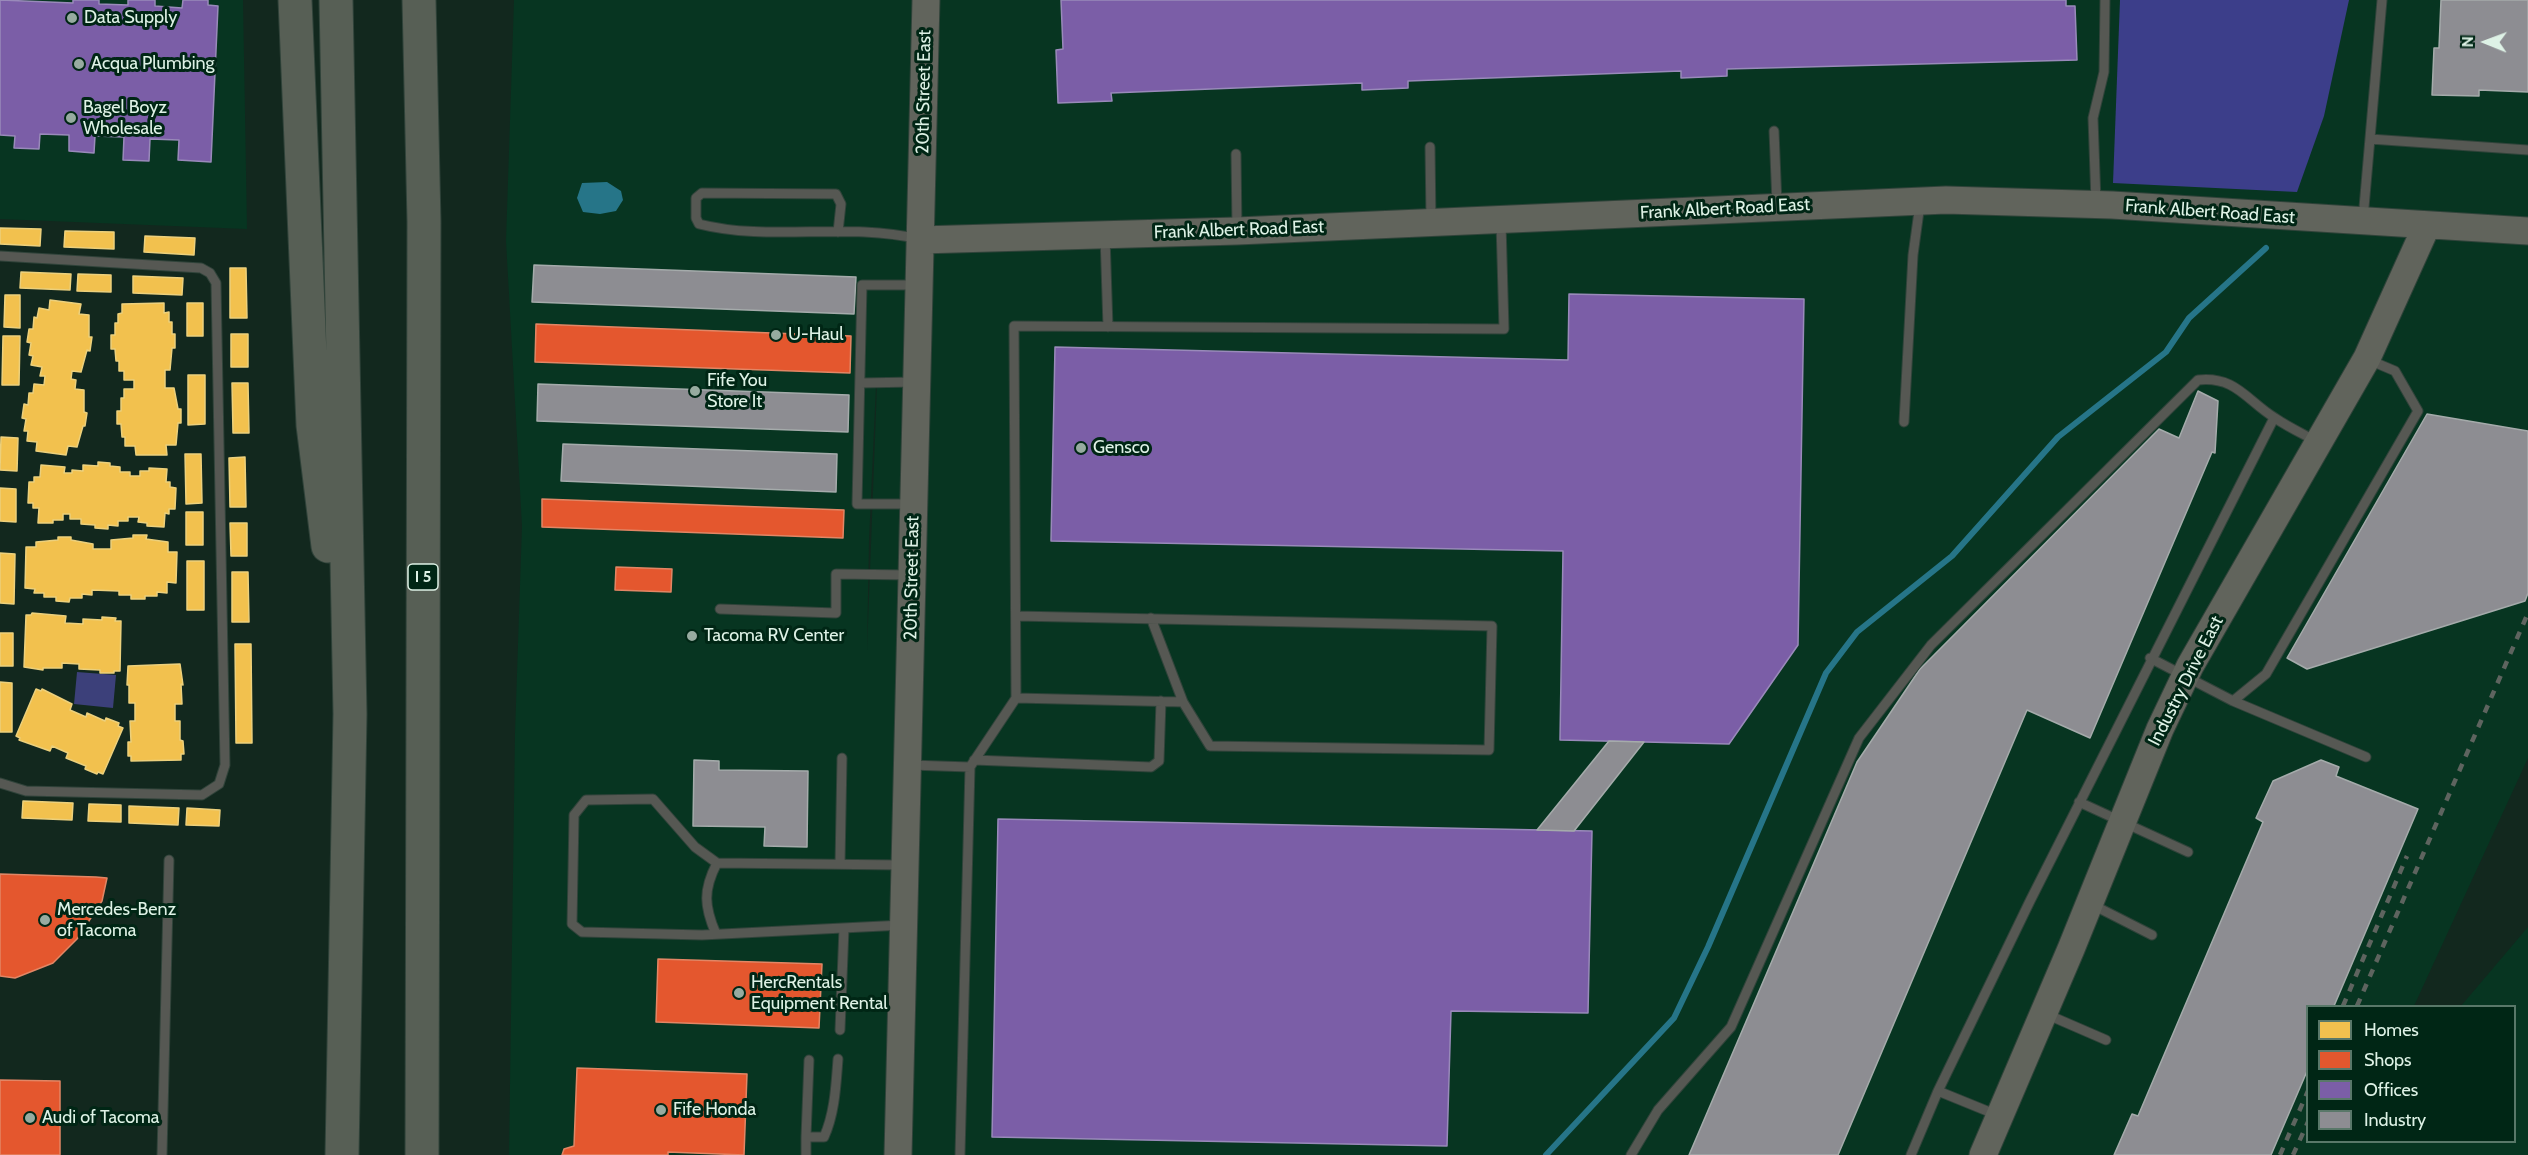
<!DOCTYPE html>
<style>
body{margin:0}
#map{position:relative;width:2528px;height:1155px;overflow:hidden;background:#12281e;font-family:Cabin,sans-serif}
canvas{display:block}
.legend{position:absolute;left:2306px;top:1005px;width:210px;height:138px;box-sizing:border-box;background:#002615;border:2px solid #597869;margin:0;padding:8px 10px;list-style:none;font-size:18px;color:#def2e6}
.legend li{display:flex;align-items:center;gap:12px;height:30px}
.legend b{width:30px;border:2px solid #597869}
.north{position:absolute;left:2456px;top:12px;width:60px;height:60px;-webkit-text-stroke:4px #002615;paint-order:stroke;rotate:271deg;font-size:16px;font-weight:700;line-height:24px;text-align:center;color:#def2e6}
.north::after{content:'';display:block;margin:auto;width:21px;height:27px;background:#def2e6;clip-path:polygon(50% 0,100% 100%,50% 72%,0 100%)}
</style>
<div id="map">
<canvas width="2528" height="1155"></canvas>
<ul class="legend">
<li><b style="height:16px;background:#f2c14e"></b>Homes</li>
<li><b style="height:16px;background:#e4572e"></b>Shops</li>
<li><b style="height:16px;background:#7b5ea7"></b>Offices</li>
<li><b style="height:16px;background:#8d8d92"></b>Industry</li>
</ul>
<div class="north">N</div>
</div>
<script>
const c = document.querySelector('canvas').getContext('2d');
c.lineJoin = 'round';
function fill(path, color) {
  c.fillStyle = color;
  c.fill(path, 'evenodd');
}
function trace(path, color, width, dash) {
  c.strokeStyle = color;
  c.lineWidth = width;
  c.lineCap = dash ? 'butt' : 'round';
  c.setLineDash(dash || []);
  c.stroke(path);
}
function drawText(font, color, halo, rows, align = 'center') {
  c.font = font + ' Cabin,sans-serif';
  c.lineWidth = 6;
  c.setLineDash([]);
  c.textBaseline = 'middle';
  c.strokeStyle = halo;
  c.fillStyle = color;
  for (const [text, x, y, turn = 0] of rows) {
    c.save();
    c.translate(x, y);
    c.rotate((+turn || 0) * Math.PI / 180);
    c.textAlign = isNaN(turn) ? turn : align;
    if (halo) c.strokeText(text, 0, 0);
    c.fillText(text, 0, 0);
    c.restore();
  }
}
const built = new Path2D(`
 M0 0H243L247 229 0 219Z
 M514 0H2528V758L2414 1006H2308V1142H2514V1006H2461L2528 927V1155H509L515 733 522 526 506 241ZM876 385H877L867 651 869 540Z`);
const green = new Path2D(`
 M77 672 116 675 113 708 74 704Z`);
const forest = new Path2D(`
 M2120 0H2349L2324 116 2297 192 2113 183Z`);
const water = new Path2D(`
 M607 182 621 191 623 200 616 211 600 214 583 212 577 198 582 183Z`);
const homes = new Path2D(`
 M0 228 41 229 40 246 0 244Z
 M65 231 114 232V249L64 247Z
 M145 236 195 238 194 255 144 252Z
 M230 268H246L247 318H230Z
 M21 272 71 274 70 290 20 288Z
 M78 274 111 275V292L77 291Z
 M133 276 183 278 182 295 133 293Z
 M5 295H20V328L4 327Z
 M50 300 81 304 79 314 89 315V337H92L90 351 87 350 81 372 72 371 71 379 76 380 75 389 84 390V412L87 413 85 426H83L77 447 68 446 66 455 36 451 37 442 27 441 28 431H24L26 419 22 418 24 404 28 405 29 393H33L34 384 44 385 45 376H40L42 367 31 365 33 356 29 355 31 343 27 342 29 329H33L34 317 37 318 39 308 49 310Z
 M164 303V313L169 312V322H172V334H175V348H172L170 370H165V388H174L178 409H181V423H178L176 445H166L167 455H136L135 446H125V437H122L121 424H117V411H121V398H124V389H134V380H124V371H119V361H116L115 349H111V335H115V323H118V314L122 313V304Z
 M187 303H203V336H187Z
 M231 334H248V367H231Z
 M3 336H20L19 385H2Z
 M188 375H205V424L188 425Z
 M232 383H248L249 433H233Z
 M1 437 18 438 17 471 0 470Z
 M185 454H201L202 503 186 504Z
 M245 457 246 507H230L229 458Z
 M98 462 110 463V466L120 467V472H130V476H140V471H149V468L167 469 166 482H170V487L176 488 175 509H169V514L165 513 164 527 147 526V523L138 522 139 517H128V521H118V526L108 525V529L95 528V525L81 524V519H70V514H63V520H53V523H38L39 508H33V503H28L29 482H34V477H40L41 465 65 467 64 473H72V470L83 471V465L98 466Z
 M0 488 16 489V522L0 521Z
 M186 512H203V545H186Z
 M230 523H247V556H231Z
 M133 535H147L146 539 168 542V552H177L176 583 167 582V593L157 592V596H145V599H131V595H119V591L92 590V595L82 594V598H70L69 602 56 601V597H44V593H34L35 589 25 588 26 547H36V542L58 540V537H71V540L93 544V549H111V540L133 538Z
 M0 553 15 554 14 604 0 603Z
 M187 561H204V610H187Z
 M232 572H248L249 622H232Z
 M32 613 66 616 65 623 83 624V619L102 620V617L116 618 115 621H121L120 671H114V673H100V670L79 669V664L62 663V668H43V670L24 667 26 615H31Z
 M0 633H13V666H0Z
 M235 644H251L252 743H236Z
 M180 664 183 685 181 684 182 704H175V721H180V740L183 741 184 754H181V760L131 761V756H128V742H131L130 721H135V703H129V685H127L128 666Z
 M0 682 12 683V732H0Z
 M36 689 41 691 42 689 72 704 70 710 86 717 87 713 105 721 106 718 119 723 118 726 123 728 103 774 98 772 97 774 85 769 86 766 66 758 68 753 52 746 50 751 19 740 20 738 16 736Z
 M23 801 73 803 72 820 22 818Z
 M89 804 121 805V822L88 821Z
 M129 806 179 808 178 825 129 823Z
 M187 808 220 810 219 826 186 825Z`);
const shops = new Path2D(`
 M536 324 851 336 850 373 535 362Z
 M542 499 844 510 843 538 542 527Z
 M616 567 672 569 671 592 615 590Z
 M0 874 96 877 107 878 102 901 77 939 53 963 15 978 0 976Z
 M658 959 822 964 819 1028 656 1022Z
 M577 1068 747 1074 744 1155 668 1152V1155H562L564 1149 574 1146Z
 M0 1080 60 1081V1155H0Z`);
const offices = new Path2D(`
 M0 0 73 3V0H99V4L128 5V0H155V6L182 8 183 0H208V5L218 6 211 162 178 160 179 140 150 139 149 161 123 160 124 137 95 136 94 153 69 151V135L40 134 39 149 14 148 15 136 0 135Z
 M1061 0H2066V6H2075L2077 60 1727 69V76L1681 78V71L1408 81V88L1362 90V83L1111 93 1112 101 1058 103 1056 50 1063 49Z
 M1569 294 1804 299 1798 645 1729 744 1560 740 1563 551 1051 541 1055 347 1568 360Z
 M998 819 1592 831 1588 1013 1451 1011 1447 1146 992 1137Z`);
const industry = new Path2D(`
 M2441 0H2528V92L2479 90V96L2432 95 2434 48H2439Z
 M534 265 856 277 854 314 532 302Z
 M538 384 849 395 848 432 537 421Z
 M2198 391 2218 401 2215 453 2212 452 2090 738 2027 710 1838 1155H1689L1857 762 1920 669 2159 429 2179 438Z
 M2427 414 2528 431V593L2525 601 2307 669 2287 658Z
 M563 444 837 454 836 492 561 481Z
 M1609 741 1644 742 1574 831 1537 830Z
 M694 760 719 761V770L808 771 807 847 764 846 765 827 693 826Z
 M2321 760 2339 767 2336 776 2418 809 2334 1006H2308V1069L2271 1155H2114L2132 1114 2138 1116 2263 822 2256 818 2273 781Z`);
const stream = new Path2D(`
 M1546 1155 1674 1018 1708 947 1826 673 1857 632 1952 556 2058 437 2166 352 2189 318 2266 248`);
const lane = new Path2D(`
 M1774 131 1777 204
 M2370 139 2528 150
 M1430 147 1431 220
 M1236 154 1237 229
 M2096 202 2093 118 2104 72 2105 0
 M2363 219 2382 0
 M838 232 841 204 836 194 702 193 696 198V218L699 224C769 242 847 222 918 239
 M1105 236 1108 327
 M0 256 201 268 210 273 216 283 225 765 219 784 202 795 26 791 0 783
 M860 383 915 382
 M1904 422 1913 255 1920 204
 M911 504H857L862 285H918
 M720 609 836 613V574L910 575
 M1016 616 1492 626 1489 750 1210 746 1183 702 1151 618
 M2150 658 2233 701 2366 757
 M1016 698 1183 702
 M2233 701 2266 674 2418 411 2395 371 2369 360
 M974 760 1151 767 1159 761 1161 701
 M910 765 970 767 960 1155
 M970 767 1016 698 1014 326 1504 329 1501 223
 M2079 802 2188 852
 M840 864 842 758
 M902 865 717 863 695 847 653 799 586 800 574 815 572 924 582 932 702 935 903 925
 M2091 904 2152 935
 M716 934C704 906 703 890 717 863
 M2046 1014 2106 1040
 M840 1030 844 928
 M1938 1091 1997 1115
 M806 1137 809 1060
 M162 1155 169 860
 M806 1155V1137H824C835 1113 836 1084 838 1059
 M1631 1155 1658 1110 1731 1027 1859 738 1931 645 2198 380C2236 376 2246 400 2275 418 2288 427 2303 434 2316 441
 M1911 1155 1938 1091 2030 901 2274 418`);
const secondary = new Path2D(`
 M920 240 1237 231 1946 200 2112 205 2528 231
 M898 1155 926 0
 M1983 1155 2071 949 2160 729 2190 666 2367 358 2427 225`);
const highway = new Path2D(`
 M295 0 313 425 328 546
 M336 0 350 714 342 1155
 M419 0 424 222 422 1155`);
const rail = new Path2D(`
 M2343 1006 2407 856
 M2357 1006 2528 613
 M2280 1155 2308 1091
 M2293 1155 2308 1122`);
const markers = [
 [72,18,6,"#97aba0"],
 [79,64,6,"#97aba0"],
 [71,118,6,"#97aba0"],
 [776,335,6,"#97aba0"],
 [695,391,6,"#97aba0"],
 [1081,448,6,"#97aba0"],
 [692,636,6,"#97aba0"],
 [45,920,6,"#97aba0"],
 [739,993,6,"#97aba0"],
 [661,1110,6,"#97aba0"],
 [30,1118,6,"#97aba0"]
];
const shields = [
 [423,577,30]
];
const shieldNames = [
 ["I 5",423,577]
];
const poiNames = [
 ["Data Supply",84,18],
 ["Acqua Plumbing",91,64],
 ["Bagel Boyz",83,108],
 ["Wholesale",83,129],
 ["U-Haul",788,335],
 ["Fife You",707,381],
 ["Store It",707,402],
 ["Gensco",1093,448],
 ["Tacoma RV Center",704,636],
 ["Mercedes-Benz",57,910],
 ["of Tacoma",57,931],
 ["HercRentals",751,983],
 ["Equipment Rental",751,1004],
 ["Fife Honda",673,1110],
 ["Audi of Tacoma",42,1118]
];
const streetNames = [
 ["20th Street East",924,92,-89],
 ["Frank Albert Road East",1725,209,-3],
 ["Frank Albert Road East",2210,212,4],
 ["Frank Albert Road East",1239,230,-2],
 ["20th Street East",912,578,-89],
 ["Industry Drive East",2186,681,-63]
];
fill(built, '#073521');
fill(green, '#3c407a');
fill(forest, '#3c3e8a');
fill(water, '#267588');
fill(homes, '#f2c14e');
trace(homes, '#ecd07c', 1.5);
fill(shops, '#e4572e');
trace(shops, '#e28665', 1.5);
fill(offices, '#7b5ea7');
trace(offices, '#998aba', 1.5);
fill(industry, '#8d8d92');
trace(industry, '#a5abab', 1.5);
trace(stream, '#267588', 6);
trace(lane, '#30433a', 11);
trace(secondary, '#30433a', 29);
trace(highway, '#30433a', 35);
trace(lane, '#565853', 9);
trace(secondary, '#61645c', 27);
trace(highway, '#575f55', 33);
trace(rail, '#5e645f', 4.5, [8, 8]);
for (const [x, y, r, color] of markers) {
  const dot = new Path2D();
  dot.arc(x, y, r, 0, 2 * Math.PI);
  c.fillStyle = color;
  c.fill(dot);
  trace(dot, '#002615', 2);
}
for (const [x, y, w] of shields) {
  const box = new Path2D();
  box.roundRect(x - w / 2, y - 13, w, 26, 4.5);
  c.fillStyle = '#002615';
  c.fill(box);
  trace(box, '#def2e6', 1.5);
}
drawText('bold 16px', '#def2e6', null, shieldNames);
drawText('18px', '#def2e6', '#002615', poiNames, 'left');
drawText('18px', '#def2e6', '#002615', streetNames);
</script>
